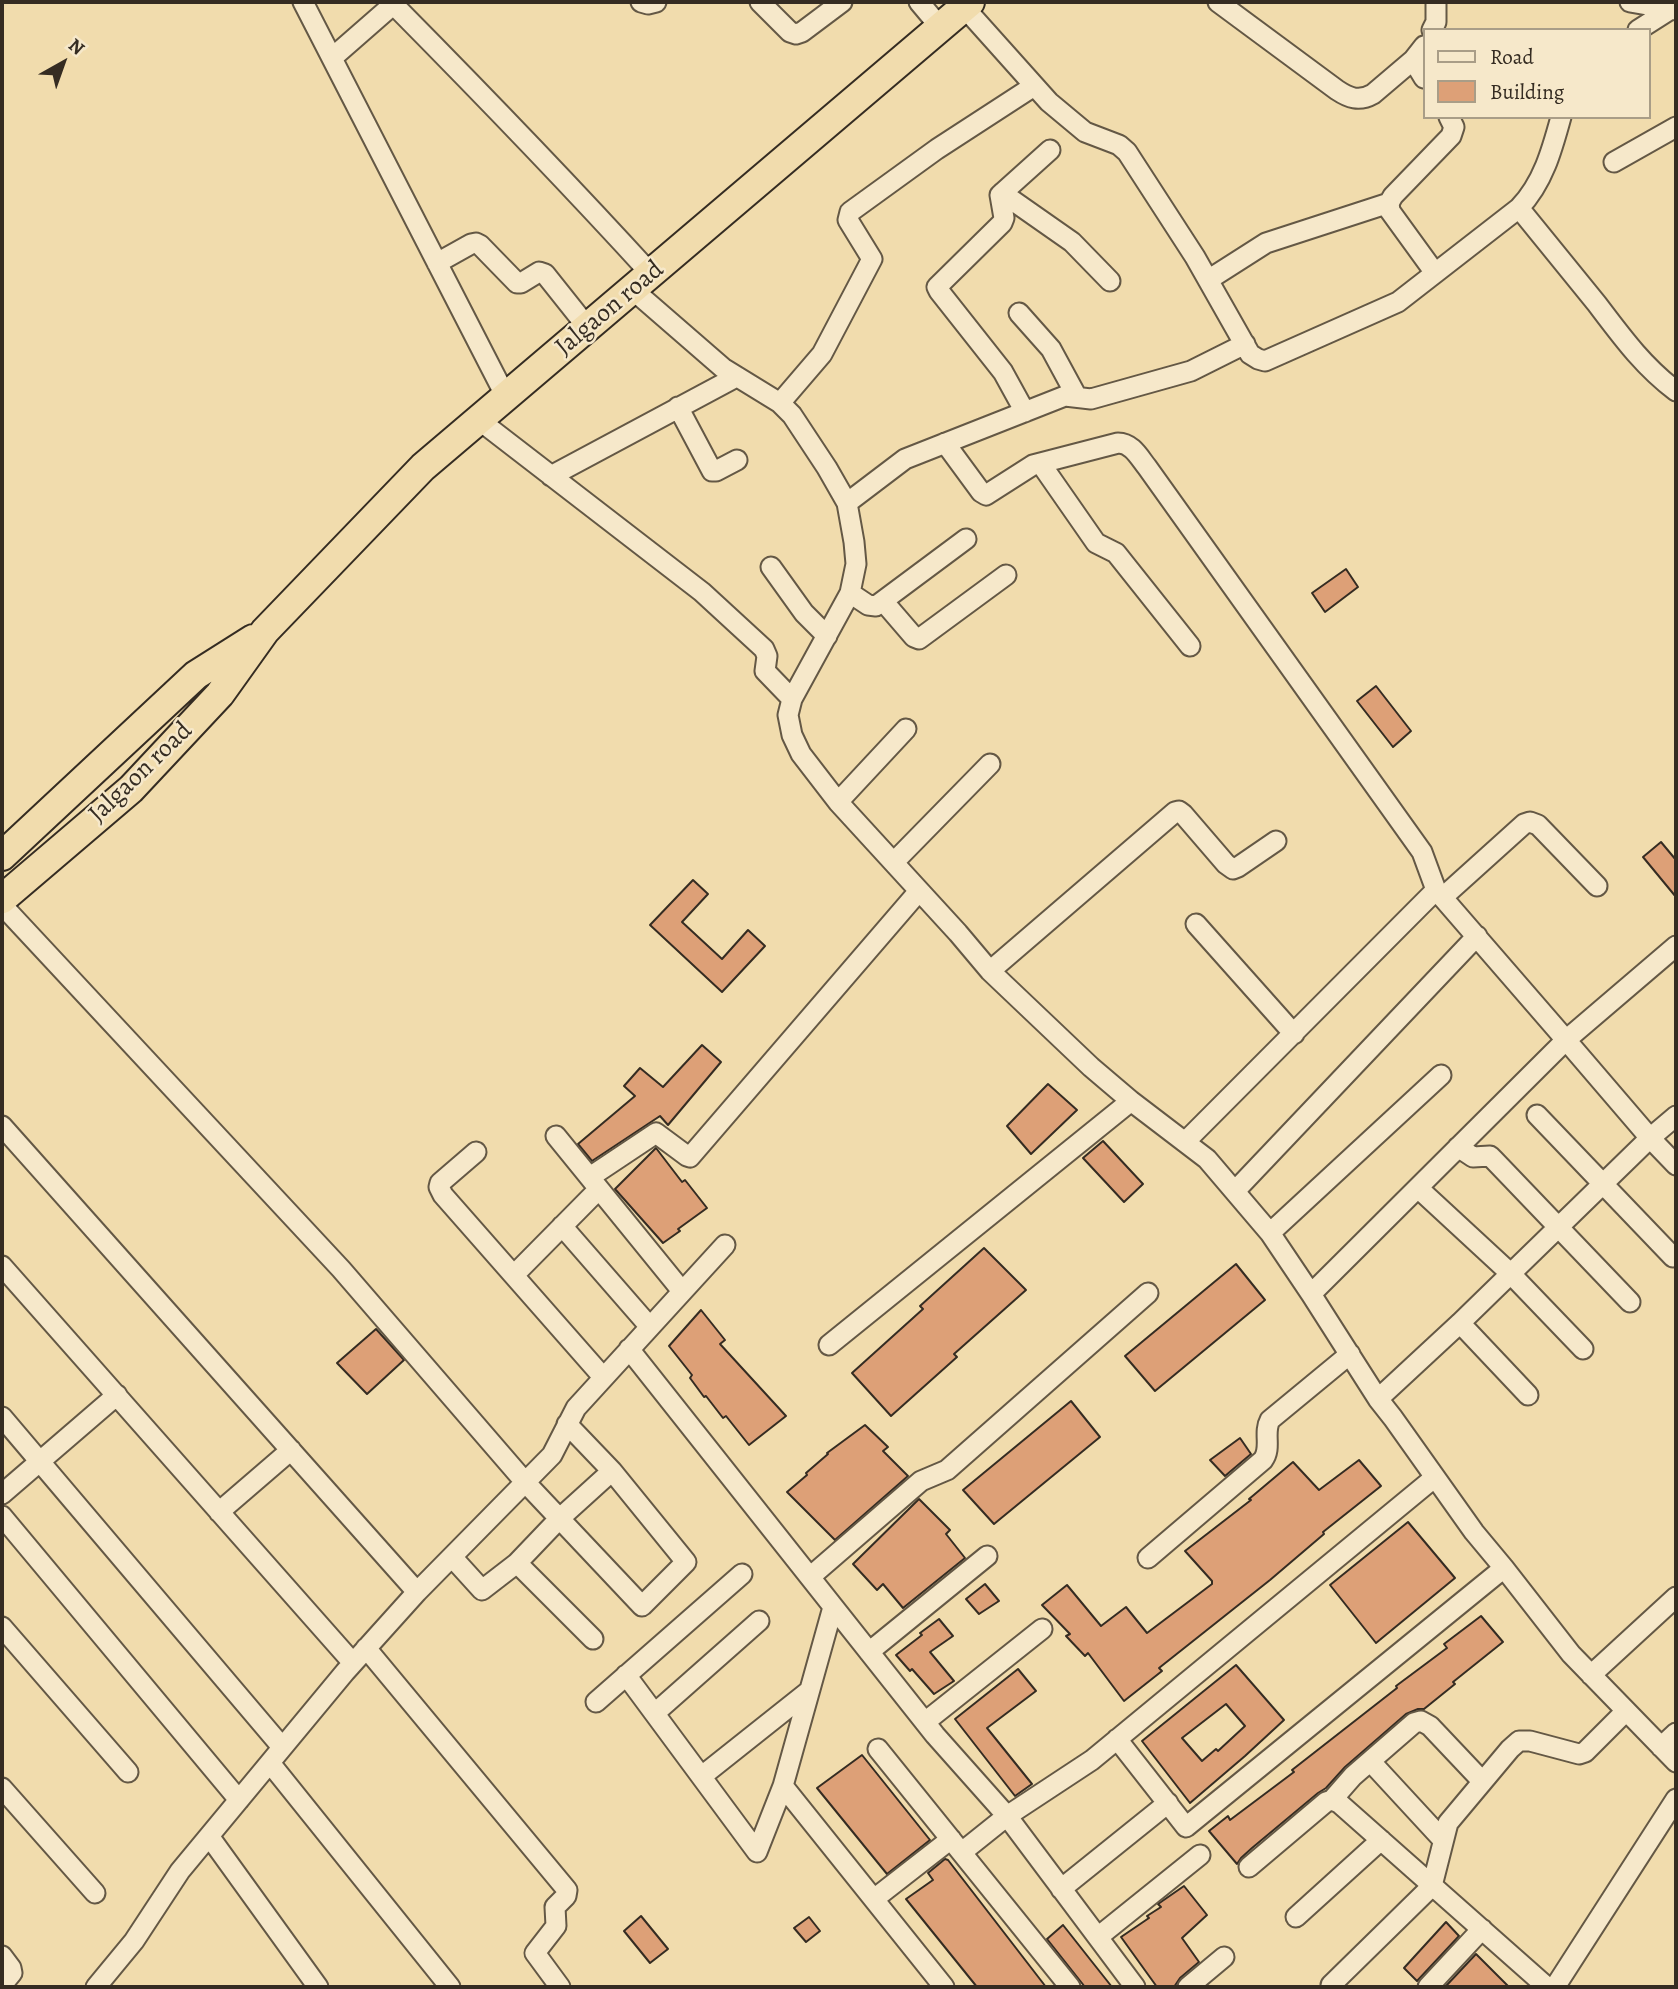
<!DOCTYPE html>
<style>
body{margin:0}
#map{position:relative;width:1678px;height:1989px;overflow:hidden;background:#f1dcad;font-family:Alegreya,serif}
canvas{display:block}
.frame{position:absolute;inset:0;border:4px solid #352c22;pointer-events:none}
.legend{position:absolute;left:1423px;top:28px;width:228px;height:91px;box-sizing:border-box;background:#f6e8ca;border:2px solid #a99d87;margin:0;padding:9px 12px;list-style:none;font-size:21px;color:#352c22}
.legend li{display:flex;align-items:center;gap:14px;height:35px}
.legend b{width:35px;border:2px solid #a99d87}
.north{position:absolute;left:28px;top:28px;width:70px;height:70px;-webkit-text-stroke:5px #f6e8ca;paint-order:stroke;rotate:40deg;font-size:19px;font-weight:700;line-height:28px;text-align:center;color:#352c22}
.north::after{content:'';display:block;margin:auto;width:24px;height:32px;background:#352c22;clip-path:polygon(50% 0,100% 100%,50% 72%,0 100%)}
</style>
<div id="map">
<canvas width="1678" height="1989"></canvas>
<div class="frame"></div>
<ul class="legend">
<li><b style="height:9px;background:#f6e8ca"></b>Road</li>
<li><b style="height:19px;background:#dda077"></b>Building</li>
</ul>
<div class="north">N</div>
</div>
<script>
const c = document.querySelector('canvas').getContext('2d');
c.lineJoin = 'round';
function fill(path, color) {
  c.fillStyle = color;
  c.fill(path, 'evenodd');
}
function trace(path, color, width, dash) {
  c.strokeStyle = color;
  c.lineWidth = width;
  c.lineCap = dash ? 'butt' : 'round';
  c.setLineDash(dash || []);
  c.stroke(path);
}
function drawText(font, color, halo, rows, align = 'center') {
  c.font = font + ' Alegreya,serif';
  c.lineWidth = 5;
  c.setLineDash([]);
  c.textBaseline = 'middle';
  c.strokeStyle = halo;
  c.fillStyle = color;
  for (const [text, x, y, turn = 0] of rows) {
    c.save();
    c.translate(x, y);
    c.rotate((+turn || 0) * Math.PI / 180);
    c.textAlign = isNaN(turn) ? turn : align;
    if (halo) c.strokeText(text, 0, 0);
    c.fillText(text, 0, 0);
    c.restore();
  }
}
const building = new Path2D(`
 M1346 569 1358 587 1325 612 1312 593Z
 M1376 686 1411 731 1393 747 1357 701Z
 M1661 842 1676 860V897L1643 857Z
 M693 880 708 894 682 922 722 959 748 930 765 946 722 992 650 925Z
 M702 1045 721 1062 668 1125 660 1116 592 1161 578 1144 635 1096 624 1086 640 1068 663 1087Z
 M1048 1084 1077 1110 1031 1154 1007 1126Z
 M1103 1141 1143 1184 1124 1202 1083 1158Z
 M656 1148 682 1182 685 1180 707 1208 678 1229 680 1231 663 1243 615 1189Z
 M984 1248 1026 1290 954 1354 957 1357 891 1416 852 1373 923 1309 920 1306Z
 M1236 1264 1265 1300 1155 1391 1125 1356Z
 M701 1310 725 1340 720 1344 786 1416 749 1445 726 1416 723 1418 706 1396 704 1397 690 1378 692 1375 669 1346Z
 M376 1329 404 1360 367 1394 337 1363Z
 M1071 1401 1100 1437 994 1524 963 1490Z
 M865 1425 888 1447 883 1451 908 1476 835 1540 787 1492 807 1475 806 1473 828 1454 827 1453Z
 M1240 1438 1251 1454 1225 1476 1210 1460Z
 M1359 1460 1381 1486 1323 1532 1324 1534 1270 1580 1159 1668 1162 1671 1124 1701 1088 1653 1085 1656 1066 1636 1070 1634 1042 1605 1067 1585 1101 1626 1126 1607 1147 1633 1212 1584V1581L1185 1551 1251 1500 1249 1499 1293 1462 1319 1490Z
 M919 1499 950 1530 946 1534 965 1558 903 1608 883 1584 877 1590 853 1564Z
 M1408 1522 1455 1578 1376 1643 1330 1585Z
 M985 1584 999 1601 979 1614 966 1599Z
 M1481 1616 1503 1642 1453 1682 1455 1684 1424 1709H1418L1406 1714 1345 1767 1326 1788 1318 1793 1252 1848 1241 1858 1237 1864 1209 1831 1228 1816 1230 1820 1294 1772 1292 1770 1397 1688 1396 1686 1447 1648 1444 1644Z
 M939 1619 953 1636 930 1652 954 1681 934 1694 912 1669 910 1671 896 1655 922 1635 920 1633Z
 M1236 1665 1284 1720 1245 1756 1190 1803 1142 1741ZM1226 1704 1245 1726 1218 1751 1216 1749 1202 1761 1182 1738Z
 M1018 1669 1036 1691 987 1728 1032 1784 1015 1796 955 1719Z
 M862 1755 930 1840 887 1874 817 1788Z
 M945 1859 948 1860 1046 1987H977L906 1899 933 1880 928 1873Z
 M1184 1886 1207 1915 1182 1938 1199 1962 1180 1978 1174 1987H1157L1121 1937 1149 1918 1147 1916 1161 1907 1158 1904Z
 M641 1916 668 1949 650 1963 624 1931Z
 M809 1917 820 1931 806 1942 794 1928Z
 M1446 1922 1459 1936 1417 1981 1404 1968Z
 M1063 1925 1089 1958 1112 1987H1085L1047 1939Z
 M1476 1954 1509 1987H1445Z`);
const minor = new Path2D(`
 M303 2 506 397
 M641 2 648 4 656 2
 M760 2 790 32 796 34 802 32 842 2
 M919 2 940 27
 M1218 2 1337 90C1349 98 1359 102 1373 94L1413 60 1424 46
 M1630 2 1676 10
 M394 5C481 93 567 182 651 274
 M964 7 1049 102 1085 132 1119 145 1127 152 1195 257 1250 354 1258 359 1265 361 1398 302 1519 208C1543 183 1552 150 1561 117
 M1432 30 1436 22V2
 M1638 30 1671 9
 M332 58 396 2
 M1413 60 1424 78
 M1614 162 1676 127
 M1002 193 1072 242 1110 281
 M1519 208C1545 240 1571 272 1597 304 1622 337 1643 366 1676 391
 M437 263 471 244 476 243 480 245 517 283H521L539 272 545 274 588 328
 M1435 273 1390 211 1389 203 1393 196 1451 136 1454 127 1449 117
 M1208 280 1266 243 1389 203
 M632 289 723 368 780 403 792 415 827 468 847 503 854 542 856 564 850 593 792 699 788 715 792 735 801 754 838 802 958 933 990 971 1091 1067 1131 1101 1207 1159 1270 1233 1311 1294 1378 1399 1393 1418 1474 1532 1504 1568 1571 1654 1676 1762
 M1019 313 1051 349 1077 397
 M780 403 822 354 872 259 848 220 850 212 937 149 1034 86
 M678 407 712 471H716L737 460
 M1025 412 1003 372 939 291 937 287 1002 223 1004 218 1000 195 1050 150
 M479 420 702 592 764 649 767 656 765 671 792 699
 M945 443 981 492 986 495 1033 465 1118 443C1132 443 1139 457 1147 467L1422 852 1436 890 1566 1040 1311 1294
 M1041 464 1096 543 1116 553 1190 646
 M551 476 736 377
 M847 503 905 459 1065 396 1091 399 1191 371 1245 344
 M771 567 804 613 827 636
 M850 593 868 605 876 606 966 539
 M883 601 914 637 919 639 1006 575
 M838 802 906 729
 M894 862 990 764
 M1443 897 1524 824 1530 822 1538 825 1597 886
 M2 905 341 1269 525 1482 642 1606 686 1562 612 1471 559 1519 517 1563
 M1196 924 1294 1034
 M990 971 1175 812 1179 811 1183 814 1226 864 1233 869 1238 867 1276 841
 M1537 1115 1673 1257
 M1676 1116 1650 1138 1676 1165
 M2 1126 417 1592
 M556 1136 682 1291
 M1185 1142 1436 890
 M1458 1147 1473 1157 1490 1156 1494 1160 1630 1302
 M476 1152 440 1183 439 1187 443 1195 603 1377
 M590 1177 656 1133 687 1156 690 1157 919 891
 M1418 1188 1510 1273 1583 1349
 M1235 1191 1477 936
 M562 1226 650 1327
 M1270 1233 1441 1075
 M2 1266 353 1663
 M514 1275 599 1189
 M1460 1323 1528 1395
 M829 1345 1131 1101
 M629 1349 935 1735 1007 1816 1135 1987
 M1378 1399 1460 1323 1650 1138 1566 1040 1676 946
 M2 1417 282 1747
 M567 1424 612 1471
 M2 1494 117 1395
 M219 1512 291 1450
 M2 1516 239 1800
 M452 1557 482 1590 517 1563 593 1639
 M1148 1558 1263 1460C1272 1448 1263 1433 1270 1420L1350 1354
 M810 1577 921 1481 947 1470 1148 1293
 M833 1607 783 1786 944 1987
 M2 1627 128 1772
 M366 1648 567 1890 566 1896 555 1907 556 1926 535 1953 560 1987
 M869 1652 987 1556
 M626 1675 757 1852 783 1786
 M1591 1675 1676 1597
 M596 1702 742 1574
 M655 1713 759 1621
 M925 1722 1042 1629
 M1117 1739 1186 1827 1504 1568
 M1661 1747 1676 1733
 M878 1749 1070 1987
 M1371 1762 1443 1840
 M270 1763 450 1987
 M702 1776 809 1691
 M2 1788 95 1893
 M1332 1800 1353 1776 1414 1723 1421 1721 1430 1726 1482 1781
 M209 1836 318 1987
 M962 1852 1007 1816 1092 1760 1434 1478
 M1249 1867 1326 1802 1332 1800 1339 1803 1547 1987
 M1061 1889 1168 1803
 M874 1899 951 1839
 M1296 1917 1381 1840
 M1098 1937 1200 1855
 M2 1956 11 1968 12 1973 2 1985
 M1331 1985 1432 1886 1448 1823 1510 1749 1519 1741H1530L1579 1754 1585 1752 1626 1711
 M96 1987 134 1941 180 1871 345 1672 417 1592 552 1455 576 1408 725 1245
 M1188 1987 1224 1957
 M1428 1987 1482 1929
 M1555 1987 1676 1799`);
const highway = new Path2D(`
 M2 856 196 675 253 639
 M2 899 131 789 220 694 265 631 423 467 970 2`);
const streetNames = [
 ["Jalgaon road",610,309,-40],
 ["Jalgaon road",141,773,-44]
];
fill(building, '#dda077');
trace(building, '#352c22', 2);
trace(minor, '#645845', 23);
trace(highway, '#352c22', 32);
trace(minor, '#f6e8ca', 19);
trace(highway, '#f1dcad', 28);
drawText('26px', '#352c22', '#f6e8ca', streetNames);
</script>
